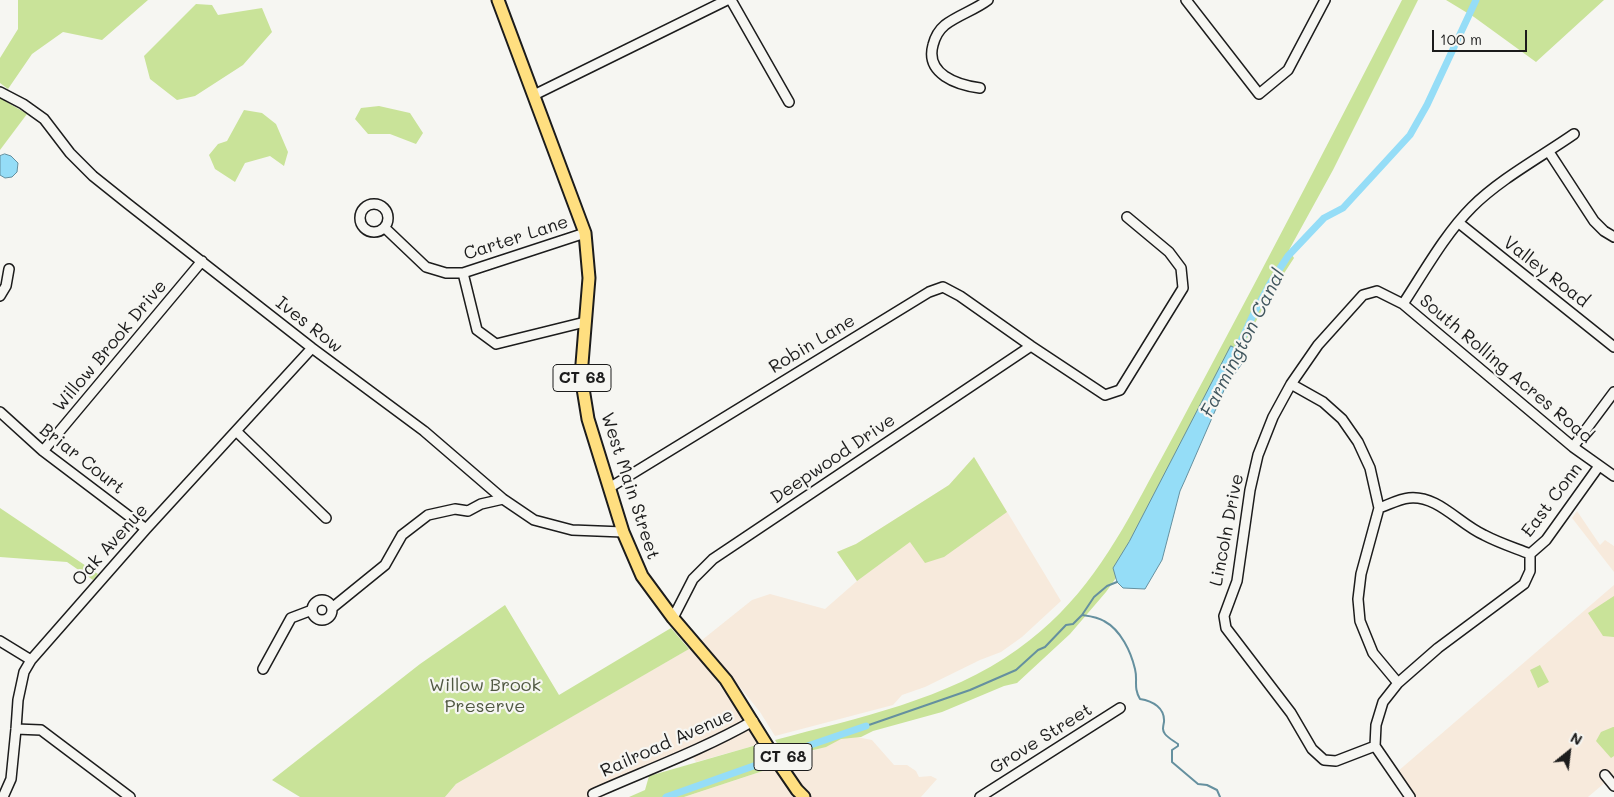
<!DOCTYPE html>
<style>
body{margin:0}
#map{position:relative;width:1614px;height:797px;overflow:hidden;background:#f6f6f2;font-family:Mali,sans-serif}
canvas{display:block}
.north{position:absolute;left:1544px;top:727px;width:50px;height:50px;-webkit-text-stroke:4px #f6f6f2;paint-order:stroke;rotate:29deg;font-size:14px;font-weight:700;line-height:20px;text-align:center;color:#1c1c1c}
.north::after{content:'';display:block;margin:auto;width:18px;height:22px;background:#1c1c1c;clip-path:polygon(50% 0,100% 100%,50% 72%,0 100%)}
.scale{position:absolute;left:1432px;top:30px;width:95px;height:22px;box-sizing:border-box;border:2px solid #1c1c1c;border-top:0;padding-left:6px;font-size:15px;line-height:18px;white-space:nowrap;color:#1c1c1c;-webkit-text-stroke:4px #f6f6f2;paint-order:stroke}
</style>
<div id="map">
<canvas width="1614" height="797"></canvas>
<div class="north">N</div>
<div class="scale">100 m</div>
</div>
<script>
const c = document.querySelector('canvas').getContext('2d');
c.lineJoin = 'round';
function fill(path, color) {
  c.fillStyle = color;
  c.fill(path, 'evenodd');
}
function trace(path, color, width, dash) {
  c.strokeStyle = color;
  c.lineWidth = width;
  c.lineCap = dash ? 'butt' : 'round';
  c.setLineDash(dash || []);
  c.stroke(path);
}
function drawText(font, color, halo, rows, align = 'center') {
  c.font = font + ' Mali,sans-serif';
  c.lineWidth = 4.5;
  c.setLineDash([]);
  c.textBaseline = 'middle';
  c.strokeStyle = halo;
  c.fillStyle = color;
  for (const [text, x, y, turn = 0] of rows) {
    c.save();
    c.translate(x, y);
    c.rotate((+turn || 0) * Math.PI / 180);
    c.textAlign = isNaN(turn) ? turn : align;
    if (halo) c.strokeText(text, 0, 0);
    c.fillText(text, 0, 0);
    c.restore();
  }
}
const built = new Path2D(`
 M974 457 1061 601 1022 637 1001 652 980 660 925 687 902 695 893 705 775 736 760 712 702 640 752 600 770 594 825 609 857 581 837 552 856 544 949 485Z
 M1577 511 1600 545 1605 540 1614 546V572L1572 518Z
 M1614 585V775L1588 797H1416L1397 772Z
 M690 648 716 680 760 744 696 762 692 756 636 777 603 797H445L456 784Z
 M846 735 872 740 894 765H907L916 771 919 777 931 776 937 779 921 797H684L775 767 778 771 794 760Z`);
const green = new Path2D(`
 M18 0H148L102 40 63 32 32 54 8 89 0 83V58L18 29Z
 M1402 0H1418L1333 170 1289 250 1294 258 1268 298 1178 473 1123 568 1106 592 1070 634 1017 683 1004 686 942 712 873 731 861 737 841 739 826 747 797 754 786 758 775 740C857 718 947 700 1018 649 1080 605 1114 547 1149 481 1168 447 1186 412 1205 377 1272 252 1337 126 1402 0Z
 M1446 0H1604L1536 62 1474 17Z
 M196 4 212 5 218 15 262 8 272 32 243 65 195 96 177 100 150 79 144 56Z
 M0 98 27 114 0 150Z
 M379 106 410 113 423 133 416 144 390 134H368L355 119 361 108Z
 M244 110 262 113 276 124 288 152 284 166 270 156 245 163 235 182 215 169 209 155 218 144 227 141Z
 M974 457 1007 512 944 557 925 563 910 542 857 581 837 552 856 544 949 485Z
 M0 508 98 574 93 580 67 562 0 557Z
 M1614 596V637L1603 636 1588 613Z
 M505 605 559 695 671 628 689 649 456 784 445 797H300L272 780 420 664Z
 M1540 665 1549 682 1538 688 1530 670Z
 M1613 727H1614V756L1611 758 1596 741 1601 732Z
 M760 744 775 767 684 797H629L645 790 649 776Z`);
const water = new Path2D(`
 M5 154 11 156 18 163 17 172 12 177 5 178 0 175V156Z
 M1231 346 1242 352 1243 362 1225 388 1185 480 1180 491 1162 560 1145 589 1123 588 1117 582 1113 568 1129 542Z`);
const stream = new Path2D(`
 M1082 615C1089 616 1098 617 1104 621 1121 630 1131 652 1135 669 1138 681 1133 687 1140 699 1153 701 1165 708 1164 722 1163 727 1162 730 1165 734 1168 738 1174 741 1178 744V746L1172 750V762L1198 784 1207 785 1217 790 1220 797
 M866 726 970 690 1016 670 1038 650 1045 647 1066 625 1073 624 1082 615 1094 597 1107 586 1117 582`);
const canal = new Path2D(`
 M1234 356 1254 313 1271 282 1288 256 1324 218 1343 208 1410 135 1427 105 1476 0
 M793 751 866 726
 M666 797 762 763`);
const minor = new Path2D(`
 M731 0 789 102
 M1186 0 1259 94 1288 70 1325 0
 M980 88C957 85 925 74 933 45 935 37 939 30 945 25 958 15 975 10 988 0
 M0 92 23 104 44 119 70 153 93 176 128 204 312 348 424 431 503 499 534 520 572 530 623 532
 M534 95 727 0
 M1549 152 1594 221 1604 231 1614 237
 M360 218a14 14 0 1 1 28 0a14 14 0 1 1-28 0Z
 M1459 223 1614 347
 M385 228 426 267 446 273H463L585 233
 M463 273 477 330 496 344 585 322
 M0 296 6 286 9 269
 M1403 304C1424 272 1445 234 1472 207 1500 179 1541 157 1574 134
 M1291 384 1323 402 1342 419 1358 442 1370 468 1379 508 1361 574 1358 599 1360 621 1373 653 1398 683
 M0 412 43 451 146 529
 M236 431 326 518
 M1573 447 1614 392
 M43 451 202 261
 M609 488 929 292 943 287 960 296 1031 346 1105 395 1120 390 1183 288 1181 268 1169 252 1127 217
 M1379 508C1388 505 1399 499 1409 498 1438 495 1459 524 1484 535 1499 543 1515 548 1530 554
 M1530 554 1546 540 1599 466
 M312 610a10 10 0 1 1 20 0a10 10 0 1 1-20 0Z
 M332 608 385 565 402 535 428 515 455 509 468 511 481 504 503 499
 M673 618 693 579 713 559 1031 346
 M0 641 31 660
 M263 669 291 618 312 610
 M16 729 41 730 130 797
 M1375 746 1336 761 1324 760 1312 749 1291 713 1226 628 1224 616 1237 581 1250 490 1258 455 1273 417 1291 384 1318 345 1363 295 1377 291 1403 304 1573 447 1614 476
 M1375 746 1376 725 1383 702 1398 683 1438 648 1524 584 1530 571V554
 M1375 746 1410 797
 M1605 775 1614 786
 M593 794C647 770 702 750 753 721
 M3 797 11 779 16 729 18 700 24 672 31 660 146 529 312 348
 M980 797 1120 708`);
const major = new Path2D(`
 M498 0 585 233 589 278 581 376 588 419 623 532 642 576 673 618 726 680 771 752 797 790 804 797`);
const shields = [
 [582,378,58],
 [783,757,58]
];
const shieldNames = [
 ["CT 68",582,378],
 ["CT 68",783,757]
];
const streetNames = [
 ["Carter Lane",516,238,-18],
 ["Valley Road",1546,272,38],
 ["Ives Row",309,325,38],
 ["Robin Lane",812,344,-31],
 ["Willow Brook Drive",110,346,-50],
 ["South Rolling Acres Road",1506,369,40],
 ["Briar Court",82,459,38],
 ["Deepwood Drive",833,459,-34],
 ["West Main Street",630,486,72],
 ["East Conn",1552,500,-53],
 ["Lincoln Drive",1227,530,-79],
 ["Oak Avenue",110,545,-48],
 ["Grove Street",1041,739,-32],
 ["Railroad Avenue",667,743,-24]
];
const parkNames = [
 ["Willow Brook",485,685],
 ["Preserve",485,706]
];
const waterNames = [
 ["Farmington Canal",1243,343,-63]
];
fill(built, '#f7eadc');
fill(green, '#c9e399');
fill(water, '#95ddf7');
trace(water, '#65909f', 1);
trace(stream, '#65909f', 2);
trace(canal, '#95ddf7', 7);
trace(minor, '#1c1c1c', 12);
trace(major, '#1c1c1c', 15);
trace(minor, '#f6f6f2', 9);
trace(major, '#ffdf80', 11);
for (const [x, y, w] of shields) {
  const box = new Path2D();
  box.roundRect(x - w / 2, y - 13.5, w, 27, 4);
  c.fillStyle = '#f6f6f2';
  c.fill(box);
  trace(box, '#1c1c1c', 1);
}
drawText('bold 16px', '#1c1c1c', null, shieldNames);
drawText('18px', '#1c1c1c', '#f6f6f2', streetNames);
drawText('18px', '#505842', '#f6f6f2', parkNames);
drawText('italic 19px', '#40565e', '#f6f6f2', waterNames);
</script>
